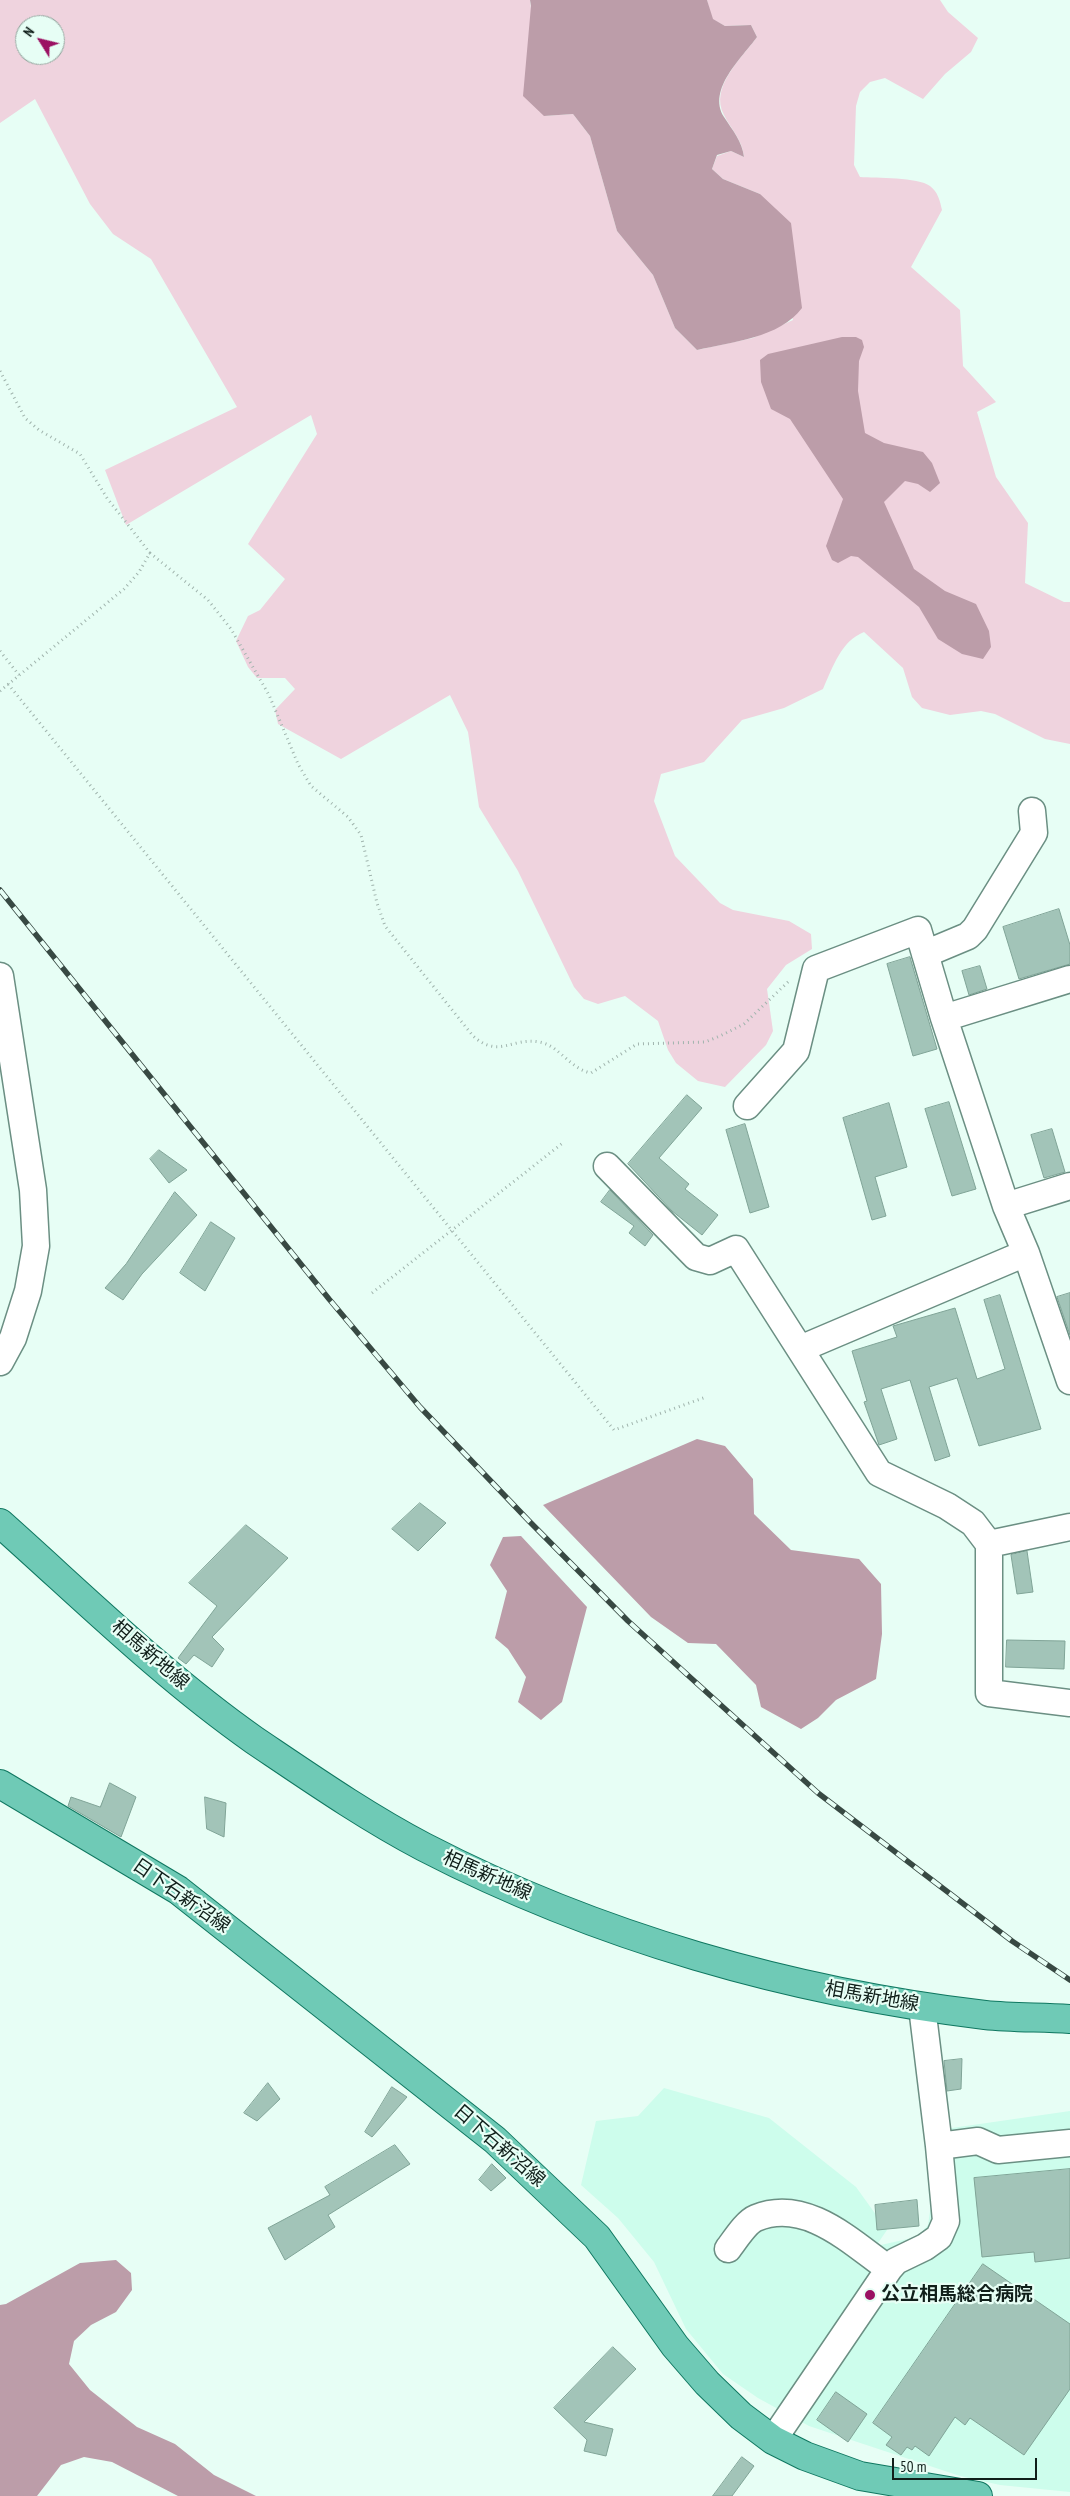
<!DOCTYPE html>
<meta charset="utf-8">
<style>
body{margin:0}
#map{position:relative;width:1070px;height:2496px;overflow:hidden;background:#e7fef5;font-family:"PT Sans Narrow",sans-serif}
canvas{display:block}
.north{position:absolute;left:15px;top:15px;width:50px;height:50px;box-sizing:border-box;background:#e7fef5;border:1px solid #91a59d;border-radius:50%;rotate:306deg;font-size:14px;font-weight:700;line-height:20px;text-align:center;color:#101f1a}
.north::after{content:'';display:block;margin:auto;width:18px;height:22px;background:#9b1163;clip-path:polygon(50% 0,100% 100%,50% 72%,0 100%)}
.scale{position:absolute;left:892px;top:2458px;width:145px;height:22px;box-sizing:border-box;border:2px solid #101f1a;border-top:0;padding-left:6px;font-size:15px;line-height:18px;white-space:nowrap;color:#101f1a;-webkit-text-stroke:4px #e7fef5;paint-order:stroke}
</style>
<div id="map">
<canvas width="1070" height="2496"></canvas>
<div class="north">N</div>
<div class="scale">50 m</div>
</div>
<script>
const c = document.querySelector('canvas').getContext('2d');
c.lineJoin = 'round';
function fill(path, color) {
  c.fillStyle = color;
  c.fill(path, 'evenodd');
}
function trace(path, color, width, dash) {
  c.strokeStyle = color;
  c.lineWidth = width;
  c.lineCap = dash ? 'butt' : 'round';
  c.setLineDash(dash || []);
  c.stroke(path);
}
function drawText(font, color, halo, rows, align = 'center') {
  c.font = font + ' "PT Sans Narrow","Noto Sans JP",sans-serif';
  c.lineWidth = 4.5;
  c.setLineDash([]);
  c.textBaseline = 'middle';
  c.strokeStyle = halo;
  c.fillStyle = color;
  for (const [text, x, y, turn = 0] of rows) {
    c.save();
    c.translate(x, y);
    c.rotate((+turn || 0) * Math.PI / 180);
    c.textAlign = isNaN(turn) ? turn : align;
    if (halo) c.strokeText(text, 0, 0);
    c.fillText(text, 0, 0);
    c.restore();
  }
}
const built = new Path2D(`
 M664 2088 769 2118 856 2187 887 2230 876 2246 917 2237 928 2225 932 2198 924 2132 1070 2111V2492L1000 2485 960 2476 809 2426 758 2398 723 2374 686 2329 654 2262 618 2218 581 2185 596 2121 638 2116Z`);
const green = new Path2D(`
 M0 0H530L544 116 573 114 590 136 617 231 653 275 675 328 697 350 753 338 793 320 760 194 723 179 712 169 717 156 731 151 744 157C742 139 732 131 724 115 709 87 742 58 757 37L751 25 725 26 712 19 707 0H940L948 12 978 38 971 52 945 74 923 99 885 78 870 82 860 92 856 106 854 165 860 177C876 178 918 177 930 186 938 192 940 201 942 210L911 267 960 310 963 366 996 402 977 412 996 477 1028 523 1025 583 1064 602H1070V744L1045 739 995 714 981 711 950 715 922 708 912 697 903 668 864 632C841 641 833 667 823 689L784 708 742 720 704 762 661 774 654 801 675 856 720 903 733 910 789 921 811 934 812 949 786 965 767 989 773 1031 766 1045 725 1087 698 1081 676 1063 668 1050 658 1021 625 996 598 1004 584 999 574 987 518 871 479 807 468 732 450 695 341 759 278 724 275 710 295 689 285 678H257L248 667 236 641 248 616 260 610 285 579 248 544 317 434 311 415 126 525 105 470 237 407 151 259 113 234 90 204 35 99 0 123ZM25 25H55V55H25Z`);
const water = new Path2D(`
 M530 0H707L713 19 725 26 751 25 757 37C742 58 707 89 724 117 733 131 742 141 744 157L731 151 717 155 712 169 723 179 760 194 791 223 802 308C780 338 731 342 697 350L675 328 653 275 617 231 590 136 573 114 544 116 523 96 531 6Z
 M842 337H856L862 340 864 347 859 361 858 391 865 433 884 443 923 452 932 463 940 483 930 492 918 484 905 481 884 502 914 569 945 591 976 604 989 631 991 647 983 659 962 654 938 639 919 607 858 557 851 556 838 563 832 560 826 546 843 499 790 419 771 409 761 382 760 360 768 354Z
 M697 1439 725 1446 753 1479 754 1514 791 1550 859 1559 881 1584 882 1634 876 1679 836 1700 818 1718 801 1729 761 1707 756 1685 716 1644 688 1643 651 1617 543 1505Z
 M521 1536 587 1607 562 1702 541 1720 518 1702 526 1677 508 1649 495 1638 507 1591 490 1565 503 1537Z
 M116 2260 131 2273 132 2290 116 2312 91 2325 74 2341 69 2364 90 2390 137 2427 175 2444 214 2475 256 2496H178L112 2462 84 2457 61 2465 37 2496H0V2305L6 2304 80 2263Z`);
const building = new Path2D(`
 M1059 909 1070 945V964L1019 979 1003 927Z
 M910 957 937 1049 913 1056 887 964Z
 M980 966 987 989 969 995 962 971Z
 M687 1095 702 1108 659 1158 689 1184 685 1189 718 1215 702 1235 672 1211 628 1164Z
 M949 1102 976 1189 952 1196 925 1109Z
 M889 1103 907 1167 875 1177 886 1216 872 1220 843 1118Z
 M745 1124 769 1207 750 1213 726 1130Z
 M1052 1129 1065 1172 1044 1178 1031 1135Z
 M159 1150 187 1170 169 1183 150 1159Z
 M610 1190 653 1235 645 1246 629 1233 634 1226 601 1202Z
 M175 1192 197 1215 142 1274 123 1300 105 1288 126 1264Z
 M211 1222 235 1238 205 1291 180 1273Z
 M1070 1293V1335L1057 1297Z
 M1000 1295 1041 1429 979 1446 957 1378 929 1387 950 1456 935 1461 910 1380 881 1389 897 1439 879 1445 864 1402 867 1401 852 1351 897 1337 893 1326 955 1308 977 1379 1005 1369 984 1300Z
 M420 1503 446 1523 418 1551 392 1529Z
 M246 1525 288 1558 212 1637 224 1649 212 1667 194 1655 186 1664 178 1658 217 1606 189 1583Z
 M1027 1551 1033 1592 1017 1594 1011 1555Z
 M1007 1640 1065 1641 1064 1669 1006 1667Z
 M110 1783 136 1797 121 1837 68 1806 71 1797 100 1807Z
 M205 1797 226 1803 224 1837 207 1829Z
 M962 2059 961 2089 947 2091 944 2061Z
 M268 2083 280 2099 257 2121 244 2113Z
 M392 2087 407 2097 372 2137 365 2132Z
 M395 2145 410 2164 328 2215 335 2227 285 2260 268 2228 330 2195 325 2187Z
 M492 2164 506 2178 491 2191 479 2180Z
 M1070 2169V2258L1035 2262 1034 2252 982 2257 974 2178Z
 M917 2200 919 2226 877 2230 875 2205Z
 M983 2264 1070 2324V2389L1024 2455 970 2418 965 2425 955 2417 929 2456 915 2446 912 2450 907 2447 901 2455 886 2445 892 2437 873 2423Z
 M613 2347 636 2369 584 2422 613 2429 606 2456 584 2451 587 2440 554 2408Z
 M836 2392 867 2414 848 2442 817 2420Z
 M742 2457 754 2466 732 2496H713Z`);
const path = new Path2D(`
 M0 371 25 418 39 430 80 454 107 498 150 553
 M0 651 19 675
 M8 684 614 1430 706 1397
 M0 691 124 589 139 572 150 553 208 600 231 629 269 695 298 764 311 786 348 817 361 835 377 903 385 926 473 1036C499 1059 512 1037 539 1042 559 1045 570 1069 591 1073L637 1044 705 1042 720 1036 744 1024 789 981
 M372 1293 564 1142`);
const minor = new Path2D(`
 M925 954 968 936 975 929 1034 833 1032 811
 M0 976 33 1190 36 1246 28 1291 13 1338 0 1362
 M944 1018 1070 979
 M747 1106 796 1051 816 969 918 930 944 1018 1006 1206 1026 1253 1070 1381
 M607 1166 696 1257 710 1261 736 1249 879 1473 947 1506 973 1523 989 1544V1693L1070 1703
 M1006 1206 1070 1186
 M800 1349 1026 1253
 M989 1544 1070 1527
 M920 2006 923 2015 939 2146 978 2141 998 2150 1070 2143
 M728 2249C735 2240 746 2222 756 2218 806 2197 852 2243 889 2269
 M773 2440 889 2269 896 2261 925 2247 939 2237 946 2221 939 2146`);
const major = new Path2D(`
 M0 1523C83 1597 163 1676 254 1740 309 1777 365 1816 424 1847 598 1937 791 1992 985 2015 1013 2018 1042 2017 1070 2019
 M0 1784 178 1890 495 2140 597 2237 675 2346 707 2383 741 2416 773 2440 805 2456 860 2476 978 2496`);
const rail = new Path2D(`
 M0 890 329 1299 420 1407 529 1521 628 1621 818 1793 1012 1941 1070 1980`);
const markers = [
 [870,2295,6,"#9b1163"]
];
const streetNames = [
 ["相馬新地線",150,1655,41],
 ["相馬新地線",487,1876,24],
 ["日下石新沼線",181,1896,35],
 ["相馬新地線",872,1997,10],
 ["日下石新沼線",499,2146,41]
];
const poiNames = [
 ["公立相馬総合病院",881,2295]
];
fill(built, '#cdfdec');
fill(green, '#efd3de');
fill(water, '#bc9da9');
fill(building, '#a2c4b8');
trace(building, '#80a497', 1);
trace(minor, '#6b8f83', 29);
trace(major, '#0f7760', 30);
trace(path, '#a0b4ad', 3, [1, 4]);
trace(minor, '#fff', 26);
trace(major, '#6fcab6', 28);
trace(rail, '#384943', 5.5);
trace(rail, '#e7fef5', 4, [11]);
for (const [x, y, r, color] of markers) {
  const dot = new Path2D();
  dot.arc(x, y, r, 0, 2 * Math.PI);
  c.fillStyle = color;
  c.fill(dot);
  trace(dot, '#e7fef5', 2);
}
drawText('19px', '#101f1a', '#e7fef5', streetNames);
drawText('bold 19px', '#101f1a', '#e7fef5', poiNames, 'left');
</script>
